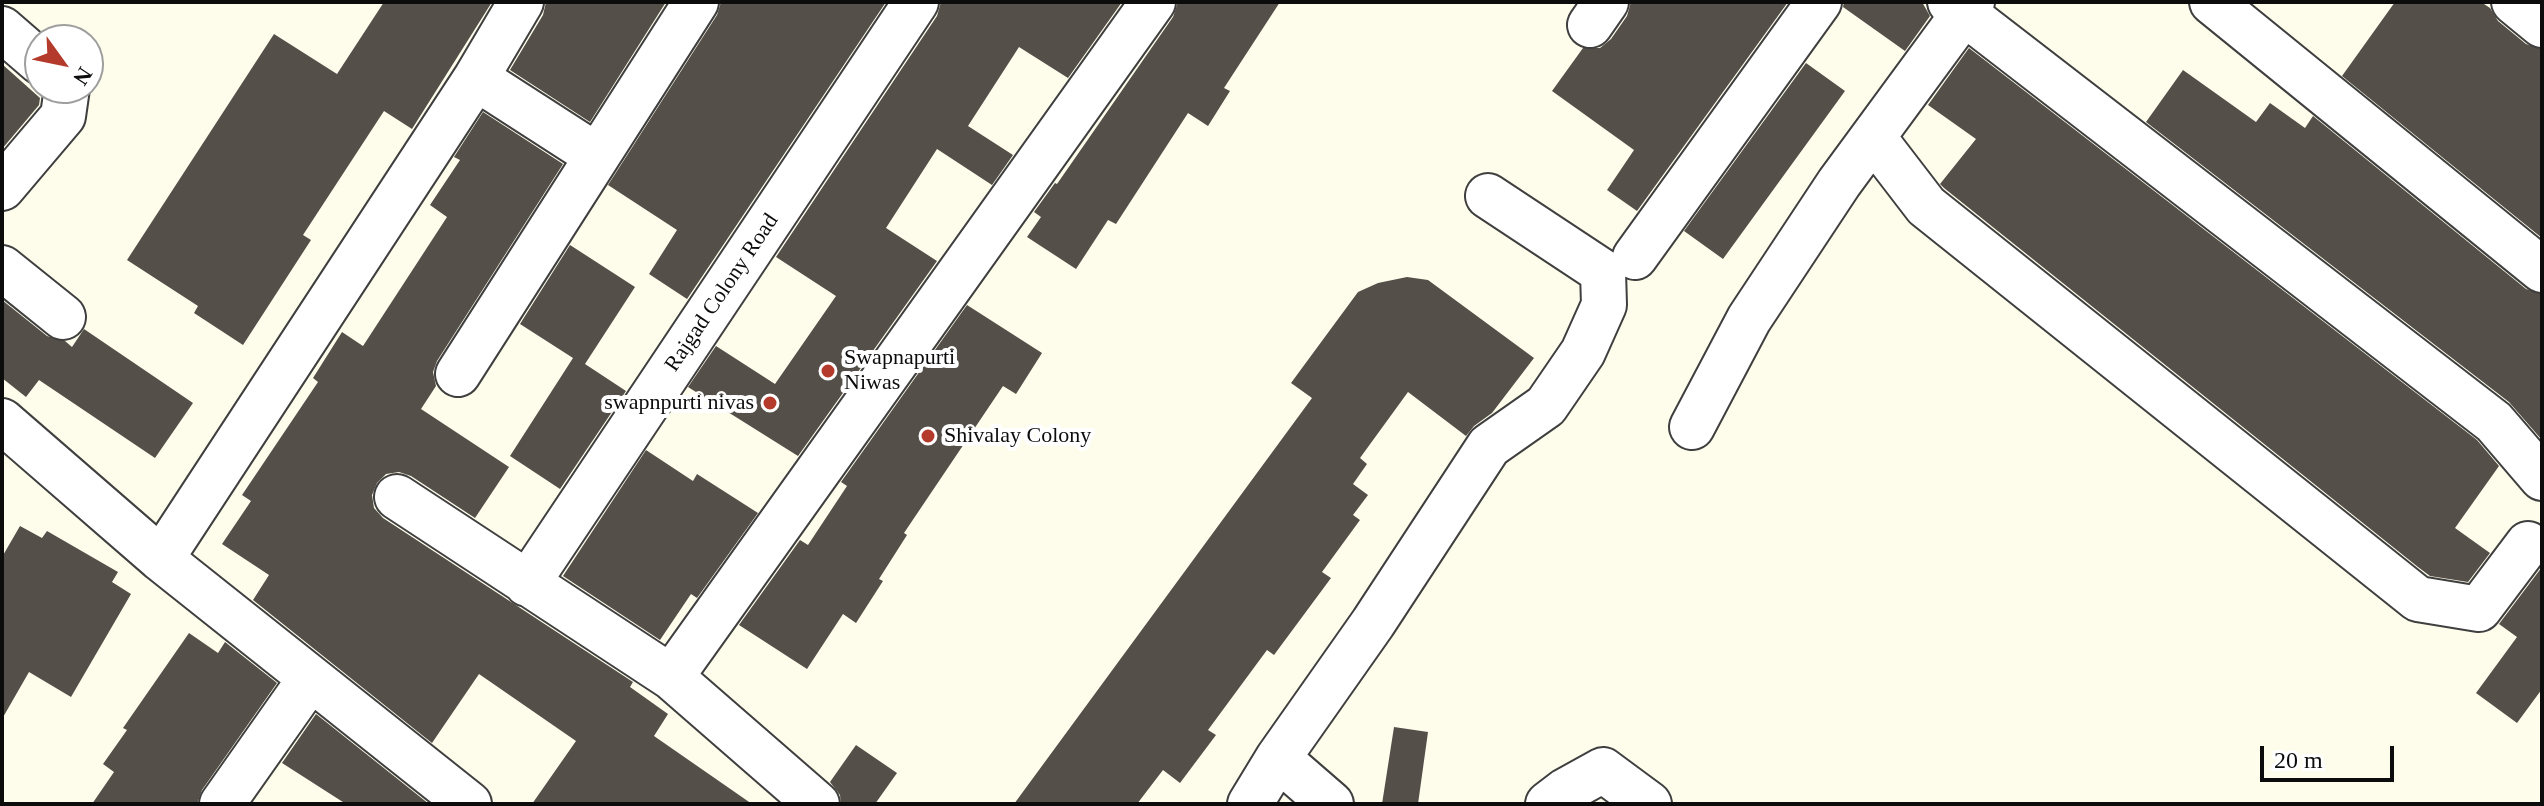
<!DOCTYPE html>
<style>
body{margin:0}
#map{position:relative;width:2544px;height:806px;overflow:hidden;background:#fefdec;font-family:"Times New Roman",serif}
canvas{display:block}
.frame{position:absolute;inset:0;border:4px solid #0c0c0c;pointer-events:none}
.north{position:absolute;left:24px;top:24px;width:80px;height:80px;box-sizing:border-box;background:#fff;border:2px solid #9e9e9e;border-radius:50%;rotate:123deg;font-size:22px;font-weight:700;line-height:32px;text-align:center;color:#0c0c0c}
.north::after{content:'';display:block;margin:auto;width:28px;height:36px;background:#b43a2c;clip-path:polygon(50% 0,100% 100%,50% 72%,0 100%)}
.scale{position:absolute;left:2260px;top:746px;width:134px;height:36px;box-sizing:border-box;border:4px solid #0c0c0c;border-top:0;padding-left:10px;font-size:24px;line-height:28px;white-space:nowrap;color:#0c0c0c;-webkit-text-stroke:6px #fff;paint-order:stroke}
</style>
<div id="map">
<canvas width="2544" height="806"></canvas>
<div class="frame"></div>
<div class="north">N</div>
<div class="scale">20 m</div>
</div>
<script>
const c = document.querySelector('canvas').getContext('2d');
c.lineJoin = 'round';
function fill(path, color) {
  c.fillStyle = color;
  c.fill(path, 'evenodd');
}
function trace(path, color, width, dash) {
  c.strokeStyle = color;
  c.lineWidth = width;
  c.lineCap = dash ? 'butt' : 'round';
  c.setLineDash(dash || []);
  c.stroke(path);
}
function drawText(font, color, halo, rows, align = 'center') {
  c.font = font + ' "Times New Roman",serif';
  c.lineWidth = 8;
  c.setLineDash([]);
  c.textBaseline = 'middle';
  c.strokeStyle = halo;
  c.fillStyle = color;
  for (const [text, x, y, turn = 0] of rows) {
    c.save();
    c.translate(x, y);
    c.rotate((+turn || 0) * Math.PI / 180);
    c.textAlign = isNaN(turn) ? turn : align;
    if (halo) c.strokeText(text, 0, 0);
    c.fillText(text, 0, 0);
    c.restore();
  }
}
const building = new Path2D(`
 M384 2H492L412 129 384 111 303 235 311 240 243 345 194 313 198 306 127 260 274 34 337 74Z
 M546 2H666L590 122 510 70 543 15Z
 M721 2H886L687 299 649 274 677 230 608 185 717 15Z
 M941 2H1122L1068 78 1019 47 968 126 1013 155 992 185 937 149 886 228 937 261 798 456 688 387 716 346 775 384 836 296 776 257 937 16Z
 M1178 2H1280L1224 88 1230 91 1208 126 1188 113 1116 224 1108 220 1076 269 1027 237 1041 217 1034 212 1055 183 1057 184 1173 17Z
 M1631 2H1788L1637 211 1607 190 1634 150 1552 91 1583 48H1600L1611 39 1627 16Z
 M1844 2H1922L1930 16 1905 51 1843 7Z
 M2395 2H2481L2490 8 2498 21 2526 44 2542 49V238L2342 76Z
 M1969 48 2477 440 2499 466 2455 528 2490 553 2468 582 2430 576 2418 567 1944 188 1940 184 1976 139 1928 105Z
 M1806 63 1845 91 1723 259 1684 231Z
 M2 64 40 98 39 105 2 149Z
 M2183 70 2256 122 2270 103 2305 128 2313 116 2526 289 2542 294V440L2509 402 2146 122Z
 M483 112 563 164 437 361 433 372 436 386 421 409 509 467 475 518 411 476 399 472 386 474 377 483 372 495 374 508 383 518 633 682 630 687 668 714 654 736 752 804H532L576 741 479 674 432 743 253 600 269 575 222 544 251 501 242 495 318 382 313 378 342 332 363 346 447 217 430 205 460 160 454 157Z
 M570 245 635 287 585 364 626 391 560 489 510 456 573 358 520 324Z
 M1407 277 1428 280 1534 358 1492 413 1474 426 1466 436 1408 392 1360 458 1367 464 1353 484 1368 495 1353 515 1360 520 1322 572 1331 578 1274 655 1267 650 1208 730 1216 735 1180 783 1163 770 1137 804H1014L1312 398 1291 383 1358 292 1378 283Z
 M2 300 47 336 65 341 72 347 84 329 193 403 155 458 39 380 26 397 2 378Z
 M967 305 1042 353 1016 394 1003 386 904 533 907 535 879 579 883 581 856 623 843 614 807 669 739 625 800 540 808 545 847 486 841 482Z
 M646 450 693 481 697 474 758 513 697 598 691 594 660 640 563 576Z
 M20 526 42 538 47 531 118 572 112 582 131 594 71 697 29 672 2 719V557Z
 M2542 567V689L2517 723 2476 693 2517 637 2499 624Z
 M189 633 218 653 225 642 277 683 202 790 197 804H92L114 772 103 764 127 730 123 728Z
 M316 714 429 804H346L282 763Z
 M1394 727 1428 732 1418 804H1382Z
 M856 745 897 773 875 804H841L840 795 830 782Z`);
const minor = new Path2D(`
 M1950 2 2494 422 2542 478
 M2212 2 2542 270
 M2514 2 2542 25
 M1590 25 1606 2
 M2 29 40 62
 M476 78 597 156
 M1873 137 1926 206 2418 599 2479 609 2528 544
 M2 188 63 116 67 88
 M1635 257 1819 2
 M2 268 63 317
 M458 374 696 2
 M2 421 161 559 469 804
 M1692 427 1749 319 1839 183 1972 2
 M397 497 671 677
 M161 559 476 78 521 2
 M527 584 916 2
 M222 804 310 679
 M817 804 671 677 1153 2
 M1250 804 1278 758
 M1331 804 1278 758 1373 623 1489 446 1546 406 1583 352 1604 305 1603 272 1488 196
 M1548 804 1565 791 1603 770 1649 804`);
const markers = [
 [828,371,8,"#b43a2c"],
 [770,403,8,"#b43a2c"],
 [928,436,8,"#b43a2c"]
];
const streetNames = [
 ["Rajgad Colony Road",722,293,-56]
];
const poiNames = [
 ["Swapnapurti",844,358],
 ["Niwas",844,383],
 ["swapnpurti nivas",754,403,"right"],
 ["Shivalay Colony",944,436]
];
fill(building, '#544f49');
trace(minor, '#3f3f3f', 48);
trace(minor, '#fff', 44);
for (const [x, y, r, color] of markers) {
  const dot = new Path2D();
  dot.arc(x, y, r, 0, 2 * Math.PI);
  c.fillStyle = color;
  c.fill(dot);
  trace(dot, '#fff', 3);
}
drawText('22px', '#0c0c0c', '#fff', streetNames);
drawText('22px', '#0c0c0c', '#fff', poiNames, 'left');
</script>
